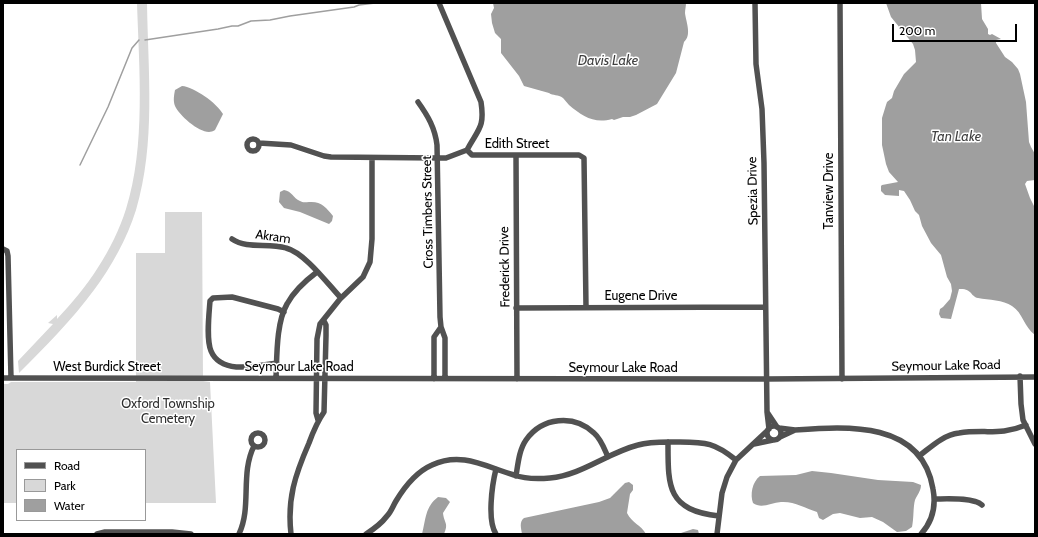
<!DOCTYPE html>
<style>
body{margin:0}
#map{position:relative;width:1038px;height:537px;overflow:hidden;background:#fff;font-family:Cabin,sans-serif}
canvas{display:block}
.frame{position:absolute;inset:0;border:4px solid #000;pointer-events:none}
.legend{position:absolute;left:16px;top:449px;width:130px;height:72px;box-sizing:border-box;background:#fff;border:1px solid #999;margin:0;padding:5px 7px;list-style:none;font-size:12px;color:#000}
.legend li{display:flex;align-items:center;gap:8px;height:20px}
.legend b{width:20px;border:1px solid #999}
.scale{position:absolute;left:892px;top:24px;width:125px;height:18px;box-sizing:border-box;border:2px solid #000;border-top:0;padding-left:5px;font-size:12px;line-height:14px;white-space:nowrap;color:#000;-webkit-text-stroke:3px #fff;paint-order:stroke}
</style>
<div id="map">
<canvas width="1038" height="537"></canvas>
<div class="frame"></div>
<ul class="legend">
<li><b style="height:5px;background:#515151"></b>Road</li>
<li><b style="height:11px;background:#d8d8d8"></b>Park</li>
<li><b style="height:11px;background:#9f9f9f"></b>Water</li>
</ul>
<div class="scale">200 m</div>
</div>
<script>
const c = document.querySelector('canvas').getContext('2d');
c.lineJoin = 'round';
function fill(path, color) {
  c.fillStyle = color;
  c.fill(path, 'evenodd');
}
function trace(path, color, width, dash) {
  c.strokeStyle = color;
  c.lineWidth = width;
  c.lineCap = dash ? 'butt' : 'round';
  c.setLineDash(dash || []);
  c.stroke(path);
}
function drawText(font, color, halo, rows, align = 'center') {
  c.font = font + ' Cabin,sans-serif';
  c.lineWidth = 3;
  c.setLineDash([]);
  c.textBaseline = 'middle';
  c.strokeStyle = halo;
  c.fillStyle = color;
  for (const [text, x, y, turn = 0] of rows) {
    c.save();
    c.translate(x, y);
    c.rotate((+turn || 0) * Math.PI / 180);
    c.textAlign = isNaN(turn) ? turn : align;
    if (halo) c.strokeText(text, 0, 0);
    c.fillText(text, 0, 0);
    c.restore();
  }
}
const green = new Path2D(`
 M137 3H147C148 72 156 143 136 210 127 239 111 267 94 290 72 320 45 347 19 373L18 361 53 324 48 323 57 315V319C87 288 113 250 126 209 146 146 139 68 137 3Z
 M165 212H202L203 381 210 382 216 503H145V450H17V503H3V384H8L11 382H136V253H165Z`);
const water = new Path2D(`
 M493 3H686C686 6 685 10 685 13 686 22 692 35 684 42L676 73 657 104 636 115 630 117H623L614 120 612 119C594 124 582 116 569 105 567 103 565 100 563 98 558 94 553 96 549 93L524 86 519 76 501 53V39L495 33 492 23 491 14 494 8Z
 M886 3H981L982 19 988 29V34L990 35 992 34 1001 39 996 40V43L1005 57 1012 62 1018 69 1020 74 1026 102 1029 142 1031 147 1035 154V180L1027 181 1025 184 1030 198 1035 208V335C1024 327 1023 313 1012 306 1003 300 989 300 978 298 970 296 972 288 959 289L951 319 941 318 939 314 940 309 943 307 950 299 952 291 951 284 947 277 941 255 931 243 922 226 919 215 915 211 910 200 904 191 899 190V196L885 195 881 191V186L882 185 898 182 889 172 886 164 882 145V118L886 105 887 102 892 98 894 91 904 74 916 62 915 50 913 44 891 17Z
 M182 86C194 87 217 103 223 114L215 130C214 131 210 132 209 132 198 132 179 115 175 106 173 101 174 95 175 90Z
 M284 190C292 191 293 198 300 201 303 203 306 202 309 202 321 201 326 207 333 216L332 221 329 224 300 212 284 208 279 202 280 192Z
 M812 471 831 473 878 480 913 482 921 485C921 491 917 495 915 500 913 507 914 518 912 527L906 531 897 532 883 522 872 517 860 518 840 513 833 514 823 520 819 518 817 512C805 508 794 501 781 502 771 503 761 509 753 503 750 495 752 482 760 476L796 475Z
 M629 482 633 485V490L630 494 627 513C632 523 641 525 646 534H522C521 528 519 522 524 518L599 502 610 498 625 483Z
 M438 497 446 498 450 502 443 513C444 523 449 523 444 534H422C426 519 425 507 438 497Z
 M693 529 698 530 699 534H678Z`);
const stream = new Path2D(`
 M145 40 218 29 232 26H238L251 21 270 20 290 16 354 7 359 5 375 3
 M80 165 108 107 132 48 139 40`);
const minor = new Path2D(`
 M439 3 481 102C485 128 478 129 467 150
 M755 3 756 64 762 109 764 163 767 412
 M840 3 842 379
 M418 102C428 116 435 128 437 145L440 317 441 327 445 338V378
 M247 145a6 6 0 1 1 12 0a6 6 0 1 1-12 0Z
 M259 143 291 145 324 156 331 157 438 158H446L467 150
 M467 150 472 155H579L584 158 586 307
 M516 155 517 379
 M232 239C248 250 268 242 286 248 305 253 327 283 341 298
 M3 249 7 251 8 256 11 378
 M516 308 765 307
 M277 363C257 366 221 375 211 351 206 339 209 315 210 301L213 298 232 297 278 309 284 312
 M1020 376 1021 404 1023 420 1035 444
 M3 378 766 379 1035 377
 M276 378C277 357 276 323 287 304 294 291 305 281 317 272
 M434 379V337L441 327
 M318 420 316 413 317 339 320 324 340 299 363 277 370 262 372 239V158
 M767 433a7 7 0 1 1 14 0a7 7 0 1 1-14 0Z
 M779 428 795 430 780 437
 M769 429 767 412 777 427
 M795 430C848 426 922 421 933 489 936 505 933 521 921 534
 M251 440a7 7 0 1 1 14 0a7 7 0 1 1-14 0Z
 M668 442C668 487 667 510 719 516
 M754 444 773 440
 M919 456C931 447 943 435 959 433 984 429 1000 436 1026 425
 M516 476C518 464 519 450 526 440 542 417 574 414 594 433 601 439 604 448 608 457
 M934 499C946 499 973 497 982 505
 M97 534 105 532H172L191 534
 M239 534C252 507 240 474 254 446
 M291 534C287 499 295 475 309 443 313 432 317 422 324 412L326 336V325L324 321
 M366 534C374 529 381 524 387 516 391 512 393 506 396 501 405 486 416 472 432 465 462 451 486 467 514 475 525 479 538 479 550 478 582 475 607 453 638 445 651 441 666 442 680 442 706 442 715 443 736 460
 M496 534C487 521 492 485 496 469
 M717 534 722 493 727 477 736 460 767 431`);
const streetNames = [
 ["Edith Street",517,144],
 ["Spezia Drive",753,191,-91],
 ["Tanview Drive",829,191,-90],
 ["Cross Timbers Street",428,212,-91],
 ["Akram",273,237,8],
 ["Frederick Drive",505,267,-91],
 ["Eugene Drive",641,296],
 ["Seymour Lake Road",946,366,-1],
 ["West Burdick Street",107,367],
 ["Seymour Lake Road",299,367],
 ["Seymour Lake Road",623,368]
];
const parkNames = [
 ["Oxford Township",168,404],
 ["Cemetery",168,419]
];
const waterNames = [
 ["Davis Lake",608,61],
 ["Tan Lake",956,137]
];
fill(green, '#d8d8d8');
fill(water, '#9f9f9f');
trace(stream, '#9f9f9f', 1.5);
trace(minor, '#515151', 5.5);
drawText('13px', '#000', '#fff', streetNames);
drawText('13px', '#2f2f2f', '#fff', parkNames);
drawText('italic 14px', '#404040', '#fff', waterNames);
</script>
